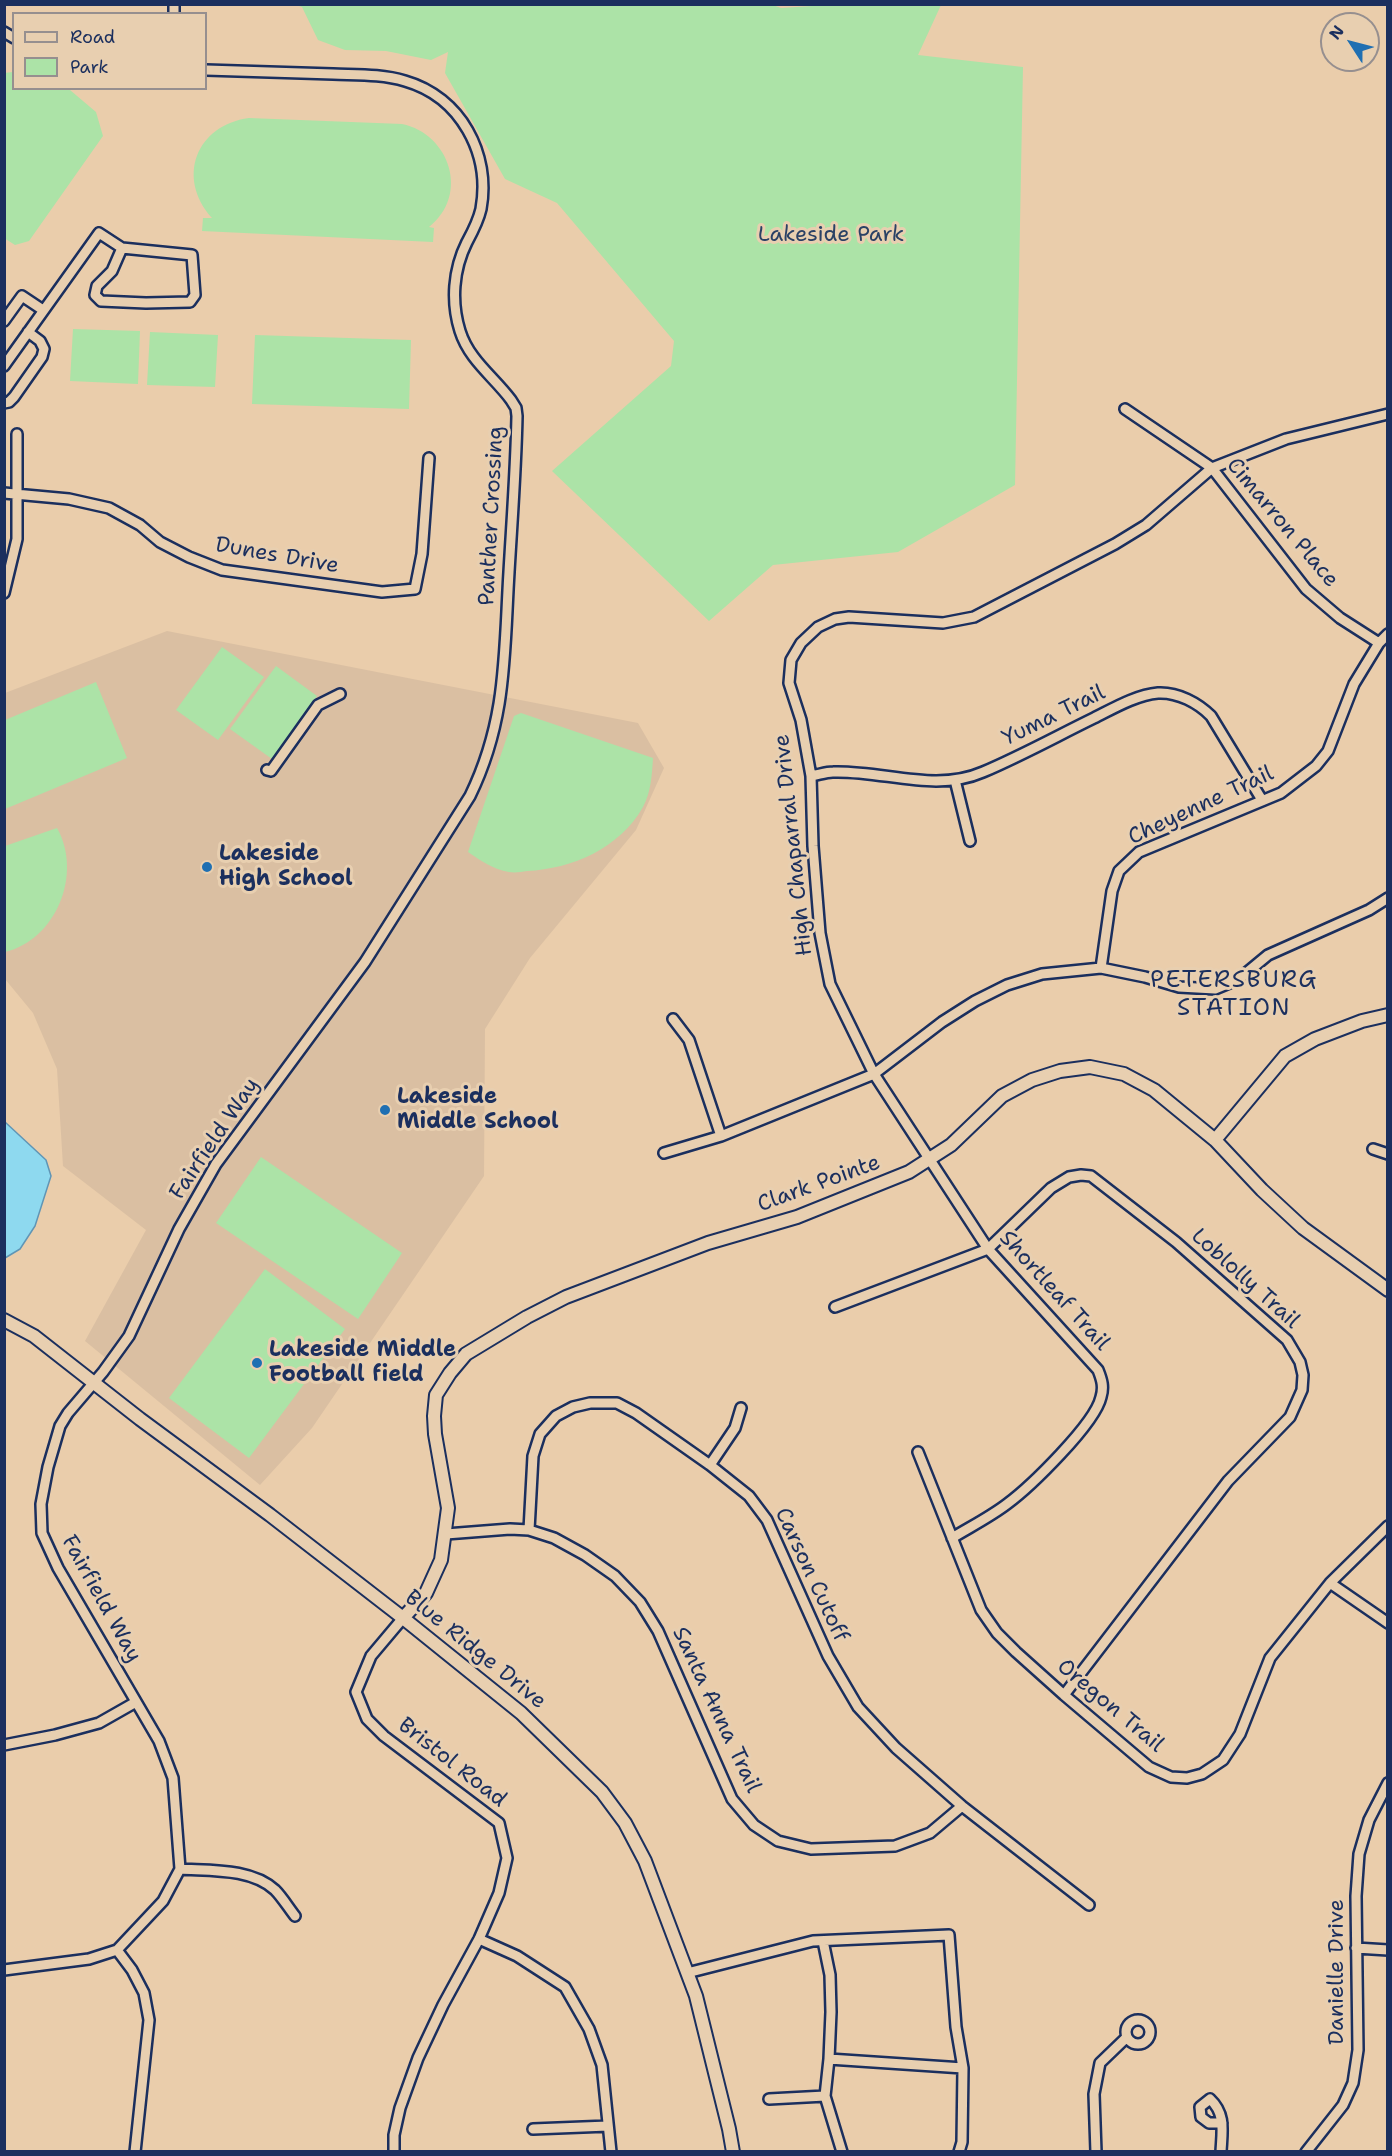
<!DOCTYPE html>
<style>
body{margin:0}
#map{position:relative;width:1392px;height:2156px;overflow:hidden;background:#eacdab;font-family:"Shantell Sans",sans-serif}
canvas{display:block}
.frame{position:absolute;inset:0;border:6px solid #1b2f5e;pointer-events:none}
.legend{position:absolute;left:12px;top:12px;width:195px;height:78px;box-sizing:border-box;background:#e8cfb0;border:2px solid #968f8f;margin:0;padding:8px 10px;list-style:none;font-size:18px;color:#1b2f5e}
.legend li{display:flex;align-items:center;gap:12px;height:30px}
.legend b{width:30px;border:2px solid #968f8f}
.north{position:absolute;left:1320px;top:12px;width:60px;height:60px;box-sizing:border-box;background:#e8cfb0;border:2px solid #968f8f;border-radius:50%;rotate:306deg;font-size:16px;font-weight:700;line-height:24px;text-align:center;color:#1b2f5e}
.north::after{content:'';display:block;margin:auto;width:21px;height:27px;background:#1f6fb2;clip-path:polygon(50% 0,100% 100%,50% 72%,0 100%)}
</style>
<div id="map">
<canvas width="1392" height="2156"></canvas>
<div class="frame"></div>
<ul class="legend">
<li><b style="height:8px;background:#e8cfb0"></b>Road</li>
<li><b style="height:16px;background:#ace3a7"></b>Park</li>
</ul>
<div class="north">N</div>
</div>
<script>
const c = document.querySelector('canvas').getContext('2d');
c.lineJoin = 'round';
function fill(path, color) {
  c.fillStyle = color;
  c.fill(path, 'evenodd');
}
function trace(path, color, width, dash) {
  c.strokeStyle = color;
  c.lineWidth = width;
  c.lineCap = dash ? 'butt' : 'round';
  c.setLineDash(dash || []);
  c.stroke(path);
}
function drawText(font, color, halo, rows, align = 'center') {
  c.font = font + ' "Shantell Sans",sans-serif';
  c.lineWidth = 6;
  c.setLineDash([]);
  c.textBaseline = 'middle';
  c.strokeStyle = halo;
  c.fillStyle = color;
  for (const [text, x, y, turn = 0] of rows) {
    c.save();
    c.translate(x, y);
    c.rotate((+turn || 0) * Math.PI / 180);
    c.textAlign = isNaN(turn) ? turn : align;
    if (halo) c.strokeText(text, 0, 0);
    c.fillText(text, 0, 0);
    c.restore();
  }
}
const built = new Path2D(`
 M167 631 638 723 664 768 636 830 530 958 485 1029 484 1176 312 1428 260 1485 85 1341 146 1230 63 1166 57 1069 33 1013 5 979V693Z`);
const green = new Path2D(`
 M770 4 781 8 843 4 941 5 918 55 1023 67 1015 485 898 552 773 565 709 621 552 471 671 366 674 341 557 203 505 179 445 73 448 52 431 60 386 51 345 50 318 40 302 7 296 5Z
 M13 72 14 88H67L70 90 96 112 103 136 29 241 15 245 4 238V73Z
 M249 118 402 124C450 134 470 195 429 227L434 228 433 242 202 231 203 218H212C176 178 196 125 249 118Z
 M73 329 140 331 138 384 70 381Z
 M150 332 218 335 215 387 147 385Z
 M255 335 411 340 409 409 252 404Z
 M222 647 264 677 218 740 176 710Z
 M276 666 317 696 272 759 230 729Z
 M96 682 127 758 5 809V720Z
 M521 713 653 758C652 775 651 792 643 807 620 848 572 869 527 871 521 872 515 873 509 872 493 869 481 861 468 852L514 716Z
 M57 828C83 874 56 940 5 952V846Z
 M261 1157 402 1253 358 1319 216 1223Z
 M265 1269 345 1329 249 1458 169 1398Z`);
const water = new Path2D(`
 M5 1122 46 1160 51 1176 35 1226 20 1249 5 1258Z`);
const minor = new Path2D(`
 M174 14V4
 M4 32 14 38
 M4 321 22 296 43 310
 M4 366 99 233 122 248 112 271 97 286 95 295 101 301 146 303 190 302 195 295 192 255 122 248
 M4 403 9 402 14 397 42 357 44 349 40 341 28 332
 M1125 409 1212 468 1306 589 1340 618 1379 643
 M4 493 69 499 109 508 140 525 160 542 189 557 222 570 382 592 415 589 422 554 429 458
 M4 593 17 539V434
 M267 770 271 771 318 705 340 694
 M811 776C818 775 826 772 833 772 883 770 935 793 983 772 1021 756 1057 736 1094 718 1114 708 1136 695 1158 693 1178 692 1198 703 1211 716L1262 800
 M955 780 970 841
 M1101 968 1112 891 1119 871 1139 852 1281 793 1316 766 1328 751 1354 684 1379 643 1388 634
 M673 1019 689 1040 721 1136
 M1373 1149 1388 1154
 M664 1153 721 1136 874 1074 942 1022 975 1001 1007 985 1042 974 1101 968 1145 977 1179 987 1215 989 1239 979 1268 955 1369 910 1388 898
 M835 1307 988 1249 1051 1188 1069 1177 1081 1175 1091 1176 1176 1242 1287 1340 1300 1362 1303 1375 1302 1390 1290 1417 1228 1481 1064 1695
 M918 1452 981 1610 997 1633 1016 1652 1064 1695 1149 1767 1171 1777 1187 1778 1202 1774 1223 1760 1240 1734 1270 1658 1330 1583 1388 1526
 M710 1465 735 1428 741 1408
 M529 1530 533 1456 540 1434 556 1416 573 1407 590 1403H617L636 1413 710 1465 749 1496 767 1520 828 1656 858 1707 896 1748 962 1806 1089 1905
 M446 1534 510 1529 529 1530 554 1538 585 1555 615 1576 640 1602 658 1631 732 1799 754 1825 778 1841 811 1849 895 1846 930 1833 962 1806
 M952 1538C970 1527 990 1517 1007 1504 1030 1487 1095 1424 1101 1397 1104 1387 1102 1380 1098 1370L988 1249 874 1074 830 984 820 933 813 846 811 776 801 720 789 683 791 660 801 643 818 627 835 619 849 617 943 623 974 617 1115 544 1146 525 1212 468 1286 439 1388 414
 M1330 1583 1388 1623
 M4 1745 55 1735 99 1723 136 1702
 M180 1869C210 1871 251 1868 275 1890 282 1897 288 1907 295 1916
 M479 1939 517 1956 565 1987 589 2029 602 2065 611 2152
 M823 1941 830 1975 831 2012 829 2059 825 2096 842 2152
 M1356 1948 1388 1950
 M117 1950 132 1970 144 1993 149 2020 135 2152
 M4 1970 89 1959 117 1950 163 1901 180 1869 173 1778 159 1741 58 1568 42 1533 41 1504 48 1467 60 1426 68 1413 103 1372 129 1336 179 1229 216 1164 365 962 470 796C507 720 504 655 509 572 512 520 516 468 517 416L516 408 511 400C494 377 469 360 460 331 451 302 453 270 467 242 473 231 478 222 481 209 491 154 461 97 405 81 382 74 357 75 333 74 290 73 248 71 206 70
 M687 1973 813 1941 949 1935 956 2027 963 2068 962 2142 959 2152
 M1126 2032a12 12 0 1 1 24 0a12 12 0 1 1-24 0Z
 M829 2059 963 2068
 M769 2099 825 2096
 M533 2129 608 2126
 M394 2152V2135L400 2108 418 2058 443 2005 479 1939 499 1893 507 1858 499 1823 384 1736 367 1719 356 1692 371 1656 403 1618
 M1096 2152 1094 2094 1100 2063 1127 2037
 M1221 2152C1222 2131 1226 2114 1210 2099L1200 2107 1201 2117 1209 2123H1222
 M1306 2152 1343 2105 1353 2083 1358 2050 1356 1896 1359 1854 1369 1820 1388 1783`);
const tertiary = new Path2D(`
 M1215 1140 1285 1056 1315 1039 1362 1021 1388 1015
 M4 1320 34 1336 140 1419 270 1515 403 1618 521 1713 602 1792 625 1823 645 1861 696 1996 729 2129 733 2152
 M403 1618 426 1593 441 1560 448 1508 435 1434 434 1416 436 1395 450 1373 466 1354 527 1317 566 1297 708 1243 797 1217 909 1172 951 1145 1002 1096 1032 1080 1060 1071 1090 1067 1124 1074 1154 1090 1215 1140 1262 1190 1303 1228 1388 1290`);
const markers = [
 [207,867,6,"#1f6fb2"],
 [385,1110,6,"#1f6fb2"],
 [257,1363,6,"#1f6fb2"]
];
const parkNames = [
 ["Lakeside Park",831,235]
];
const streetNames = [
 ["Panther Crossing",492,516,-87],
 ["Cimarron Place",1282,523,50],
 ["Dunes Drive",277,556,10],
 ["Yuma Trail",1054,716,-26],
 ["Cheyenne Trail",1201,806,-25],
 ["High Chaparral Drive",794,845,-96],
 ["Fairfield Way",215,1139,-56],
 ["Clark Pointe",819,1184,-20],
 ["Loblolly Trail",1245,1279,42],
 ["Shortleaf Trail",1054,1291,48],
 ["Carson Cutoff",811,1575,65],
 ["Fairfield Way",101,1599,61],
 ["Blue Ridge Drive",475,1650,39],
 ["Oregon Trail",1110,1706,40],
 ["Santa Anna Trail",716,1710,65],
 ["Bristol Road",452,1763,38],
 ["Danielle Drive",1337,1972,-90]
];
const poiNames = [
 ["Lakeside",219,854],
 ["High School",219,879],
 ["Lakeside",397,1097],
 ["Middle School",397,1122],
 ["Lakeside Middle",269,1350],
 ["Football field",269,1375]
];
const neighbourhoodNames = [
 ["PETERSBURG",1234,981],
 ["STATION",1234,1009]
];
fill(built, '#dabfa2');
fill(green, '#ace3a7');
fill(water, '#8ed9ef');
trace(water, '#6095b5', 1.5);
trace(minor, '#1b2f5e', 14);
trace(tertiary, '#1b2f5e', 16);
trace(minor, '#e8cfb0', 9);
trace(tertiary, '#e8cfb0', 12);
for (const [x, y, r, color] of markers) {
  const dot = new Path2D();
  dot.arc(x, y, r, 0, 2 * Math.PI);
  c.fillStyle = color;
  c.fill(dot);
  trace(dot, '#e8cfb0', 2);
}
drawText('22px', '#2a4165', '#e8cfb0', parkNames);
drawText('22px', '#1b2f5e', '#e8cfb0', streetNames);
drawText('bold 22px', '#1b2f5e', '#e8cfb0', poiNames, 'left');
c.letterSpacing = '1.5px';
drawText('24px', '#1b2f5e', '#e8cfb0', neighbourhoodNames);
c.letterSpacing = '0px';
</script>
